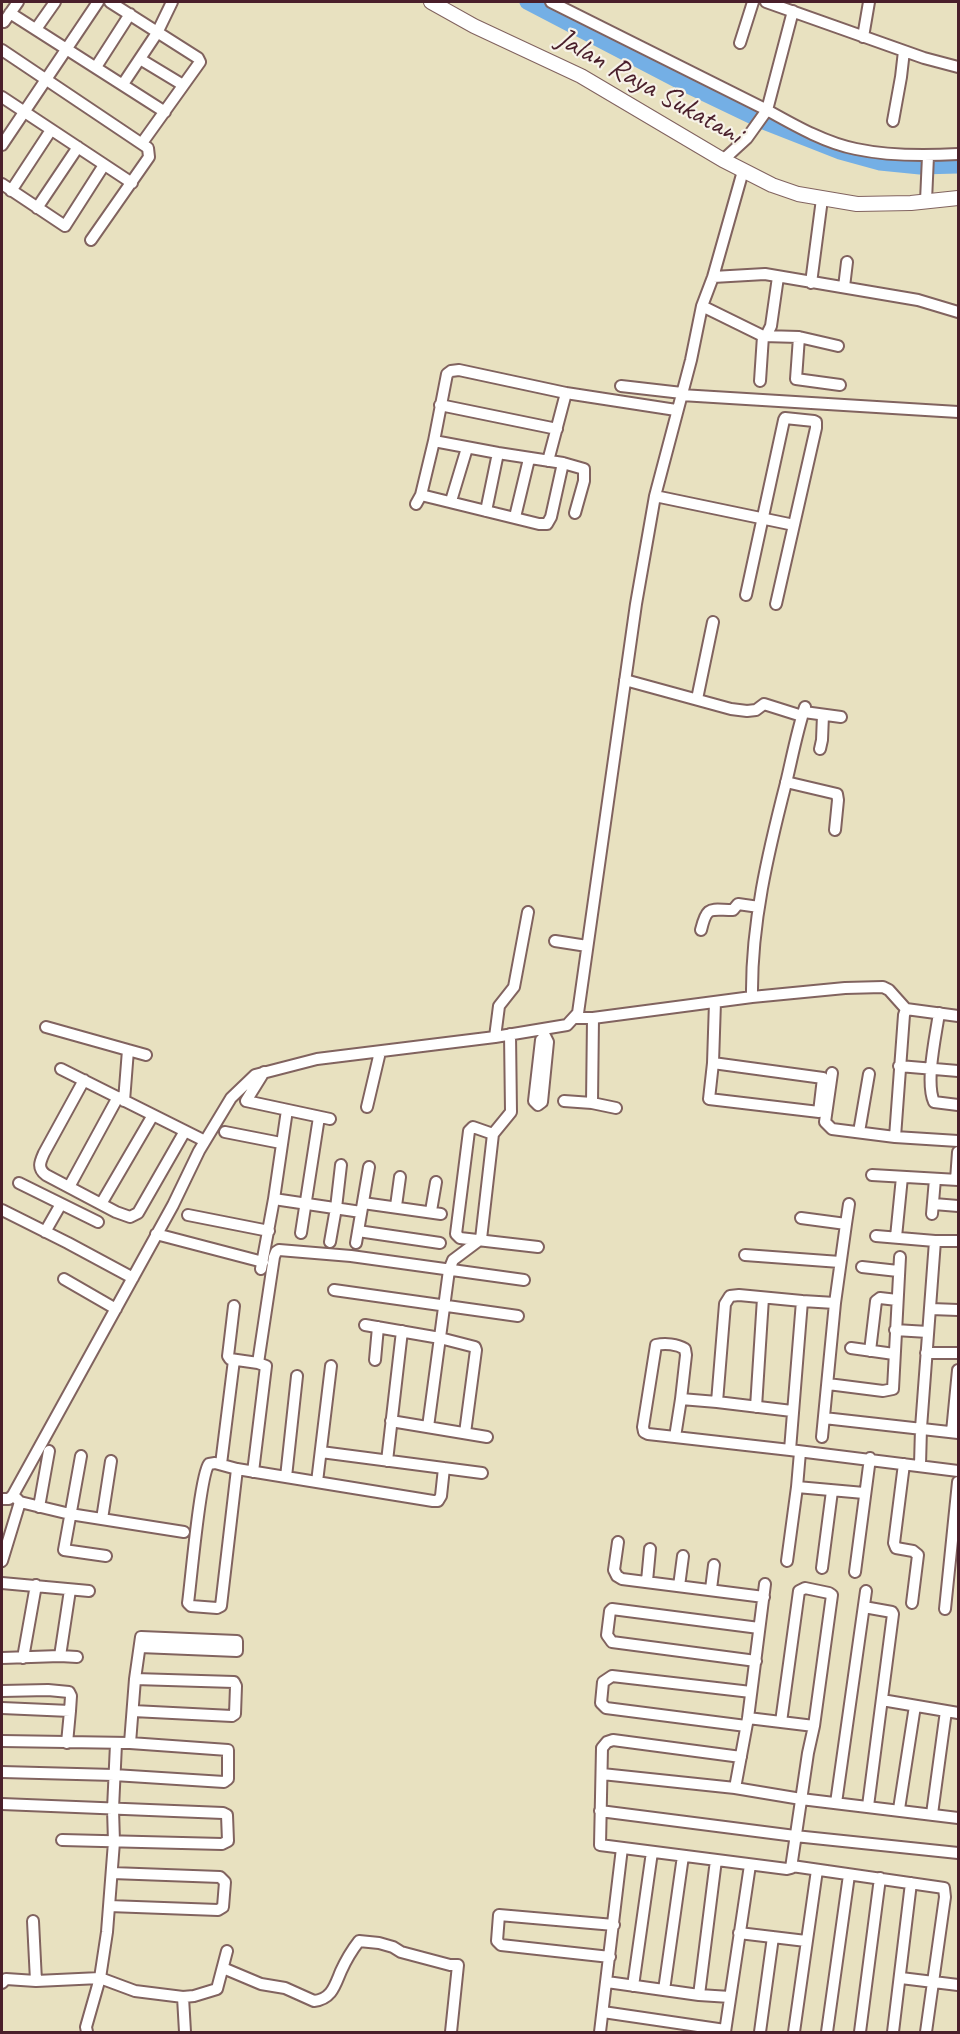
<!DOCTYPE html>
<style>
body{margin:0}
#map{position:relative;width:960px;height:2034px;overflow:hidden;background:#e8e1c0;font-family:Caveat,sans-serif}
canvas{display:block}
.frame{position:absolute;inset:0;border:3px solid #4a1f2b;pointer-events:none}
</style>
<div id="map">
<canvas width="960" height="2034"></canvas>
<div class="frame"></div>
</div>
<script>
const c = document.querySelector('canvas').getContext('2d');
c.lineJoin = 'round';
function trace(path, color, width, dash) {
  c.strokeStyle = color;
  c.lineWidth = width;
  c.lineCap = dash ? 'butt' : 'round';
  c.setLineDash(dash || []);
  c.stroke(path);
}
function drawText(font, color, halo, rows, align = 'center') {
  c.font = font + ' Caveat,sans-serif';
  c.lineWidth = 4.5;
  c.setLineDash([]);
  c.textBaseline = 'middle';
  c.strokeStyle = halo;
  c.fillStyle = color;
  for (const [text, x, y, turn = 0] of rows) {
    c.save();
    c.translate(x, y);
    c.rotate((+turn || 0) * Math.PI / 180);
    c.textAlign = isNaN(turn) ? turn : align;
    if (halo) c.strokeText(text, 0, 0);
    c.fillText(text, 0, 0);
    c.restore();
  }
}
const river = new Path2D(`
 M527 2 690 87 761 121 840 152 880 163 920 167 958 166`);
const minor = new Path2D(`
 M110 2 198 58 200 62 142 143
 M551 2 767 110C794 125 825 143 856 149 889 156 925 156 958 154
 M766 2 924 58 958 67
 M10 13 165 112
 M4 22 18 2
 M36 29 55 2
 M863 37 869 2
 M740 43 753 2
 M2 50 148 148 149 157 91 240
 M140 59 183 85
 M96 67 130 14
 M123 84 157 33 172 2
 M2 97 132 183
 M893 121 901 77 904 51
 M2 145 98 2
 M723 160 747 138 767 110 793 11
 M2 184 65 226 104 165
 M11 191 51 130
 M926 201 928 156
 M37 208 78 147
 M713 277 765 274 918 300 958 312
 M811 283 822 199
 M844 287 847 262
 M702 306 763 336 799 337 838 346
 M766 336 771 326 778 277
 M799 337 796 379 840 385
 M760 381 763 336
 M621 386 682 393
 M681 395 958 412
 M440 405 557 429
 M548 461 566 393 676 410
 M563 463 584 469V481L575 513
 M421 495 539 524H547L551 517 563 463 498 453 434 441 447 374 451 371 459 370 566 393
 M655 496 794 525
 M451 501 467 448
 M416 504 421 495 434 441
 M486 511 498 453
 M515 517 529 459
 M746 595 784 420 785 418 814 421 816 422V428L776 604
 M625 680 731 709 747 711 756 710 764 704 802 716
 M697 699 713 622
 M804 712 841 717
 M820 749 822 740 823 715
 M786 782 837 794 838 800 835 830
 M701 930C707 905 710 910 733 910L738 904 759 907
 M555 941 587 946
 M752 997C751 924 768 853 786 783 792 758 797 731 805 707
 M939 1013C936 1035 925 1082 934 1102L958 1105
 M574 1018H593L752 997 845 988 883 987 889 990 906 1009 958 1016
 M46 1027 128 1050 124 1101
 M545 1036 548 1042 542 1102 538 1105 534 1101 541 1040Z
 M495 1037 499 1006 514 987 528 912
 M128 1050 146 1055
 M713 1063 823 1078 819 1112 709 1099 713 1063 715 1002
 M899 1066 958 1071
 M61 1069 205 1141
 M264 1072 246 1101 330 1119
 M832 1073 825 1122 832 1129 895 1137 958 1141
 M84 1080 44 1153C40 1162 37 1168 46 1175L116 1212 130 1217 138 1213 185 1131
 M564 1101 592 1103 616 1108
 M592 1103 593 1018
 M367 1107 380 1052
 M225 1132 281 1143
 M859 1132 869 1074
 M493 1134 473 1127 469 1131 456 1234 460 1238 538 1247
 M895 1137 904 1015 906 1009
 M872 1175 958 1180
 M956 1180 958 1152
 M19 1183 98 1222
 M69 1187 118 1097
 M274 1199 287 1110
 M363 1203 441 1214
 M101 1204 153 1115
 M934 1204 958 1206
 M396 1206 400 1177
 M2 1210 68 1243 133 1278
 M431 1211 436 1182
 M932 1214 935 1179
 M188 1215 269 1231
 M801 1218 846 1224 849 1204
 M358 1231 440 1243
 M45 1232 61 1204
 M301 1233 319 1117
 M156 1234 263 1262
 M876 1236 935 1241
 M896 1237 902 1177
 M330 1242 336 1208 341 1165
 M356 1243 369 1167
 M745 1255 840 1262
 M862 1267 898 1271
 M261 1269 274 1199 361 1212
 M64 1279 116 1309
 M334 1290 518 1316
 M835 1303 802 1301 790 1450 958 1471
 M234 1306 228 1356 230 1359 258 1363 266 1366 253 1472
 M931 1309 958 1310
 M365 1325 440 1338 475 1347 476 1350 465 1433
 M895 1330 928 1332
 M851 1348 894 1354
 M870 1351 876 1301 880 1298 897 1300
 M926 1353H958
 M375 1360 378 1327
 M258 1363 274 1257 276 1252 279 1250 351 1256 524 1280
 M828 1384 883 1391 893 1389 900 1257
 M717 1402 681 1399 675 1437 790 1450
 M756 1407 763 1298
 M792 1411 717 1402 725 1304 730 1296 739 1295 802 1301
 M824 1418 958 1433
 M391 1421 487 1437
 M428 1427 449 1270 453 1260 481 1239 493 1134 511 1112 510 1034
 M952 1432 958 1370
 M675 1437 648 1434 644 1432 643 1427 656 1345C665 1343 677 1344 685 1349L686 1355 681 1399
 M822 1437 835 1303 846 1224
 M321 1452 482 1473
 M81 1456 64 1550 106 1556
 M387 1461 402 1331
 M221 1464 234 1360
 M904 1464 894 1543 896 1548 913 1551 918 1555 912 1603
 M920 1465 921 1428 935 1241H958
 M237 1469 221 1606 217 1608 191 1606 188 1603C191 1581 200 1475 209 1464L215 1463 237 1469 433 1501H438L441 1496 444 1468
 M286 1477 297 1376
 M317 1482 331 1366
 M797 1487 800 1452
 M13 1495 20 1502 70 1514 184 1532
 M2 1499H9L13 1495 173 1205 199 1151 231 1098 255 1075 317 1059 495 1037 567 1025 578 1013 636 604 655 496 691 360 702 306 713 277 743 171
 M39 1507 49 1451
 M102 1519 111 1461
 M618 1542 614 1570 617 1576 622 1579 764 1597
 M2 1561 20 1502
 M787 1561 797 1487 864 1493
 M822 1568 832 1491
 M855 1572 870 1458
 M647 1581 650 1549
 M2 1583 89 1591
 M679 1586 683 1556
 M711 1589 714 1565
 M864 1607 892 1612 893 1614 868 1806
 M945 1609 958 1482
 M60 1656 70 1590
 M2 1658 60 1656 77 1657
 M23 1658 36 1585
 M756 1661 612 1642 607 1635 610 1611 612 1609 759 1628
 M135 1679 141 1637 237 1641V1651L140 1647
 M2 1691 48 1690 69 1692 71 1696 70 1711
 M882 1700 958 1713
 M2 1708 70 1711 67 1743
 M781 1722 799 1591 805 1588 829 1593 832 1595 814 1726
 M746 1726 606 1708 601 1703 603 1682 612 1676 751 1692
 M2 1741 130 1743 228 1750V1779L224 1782 114 1775 2 1772
 M130 1743 135 1679 234 1682 236 1686 235 1714 232 1716 133 1711
 M741 1757 613 1740 607 1742 602 1748 600 1845 787 1869 791 1868 808 1753 814 1726 748 1718
 M602 1774 735 1788 801 1799 958 1818
 M735 1788 748 1718 765 1584
 M836 1803 866 1591
 M2 1804 223 1813 227 1815 228 1841 222 1844 62 1840
 M899 1809 915 1706
 M600 1811 795 1836 958 1853
 M932 1814 946 1711
 M792 1866 944 1888 945 1897 926 2032
 M109 1906 218 1910 223 1907 225 1882 220 1877 112 1873
 M739 1933 806 1941
 M610 1957 501 1945 497 1941 499 1915 614 1925
 M223 1968 261 1984 285 1988 314 2001C332 1999 335 1985 341 1971 346 1960 352 1950 359 1941L379 1943 393 1947 401 1952 450 1965H458L451 2032
 M901 1978 958 1985
 M36 1981 100 1978 135 1991 183 1997
 M607 1982 699 1995 730 1997
 M2 1983 6 1979 36 1981 33 1921
 M633 1986 652 1852
 M664 1990 683 1856
 M699 1995 716 1860
 M603 2012 725 2030
 M87 2032 86 2027 100 1978 107 1932 114 1842 113 1809 116 1744
 M185 2032 183 1997 194 1996 217 1989 227 1951
 M600 2032 622 1848
 M725 2032 750 1865
 M760 2032 773 1937
 M794 2032 817 1870
 M827 2032 849 1875
 M860 2032 880 1878
 M893 2032 911 1883`);
const secondary = new Path2D(`
 M431 2 474 26 581 76 723 160 772 185 798 194 857 204 911 203 958 198`);
const streetNames = [
 ["Jalan Raya Sukatani",649,87,29]
];
trace(river, '#74afe5', 15);
trace(minor, '#81635f', 14);
trace(secondary, '#81635f', 16);
trace(minor, '#fff', 10);
trace(secondary, '#fff', 14);
drawText('30px', '#4a1f2b', '#f7f3e8', streetNames);
</script>
